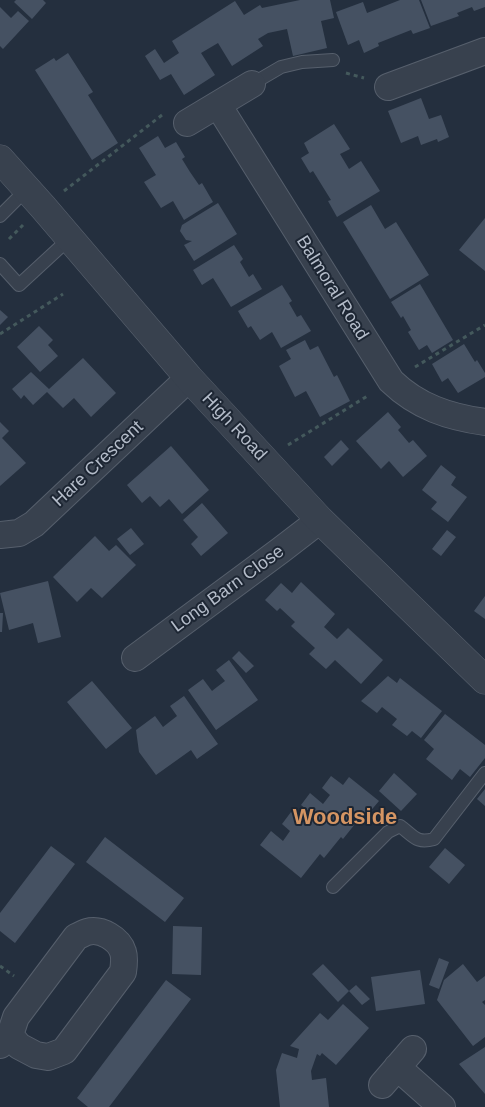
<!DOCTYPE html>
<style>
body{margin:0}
canvas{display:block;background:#242f3e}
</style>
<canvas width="485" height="1107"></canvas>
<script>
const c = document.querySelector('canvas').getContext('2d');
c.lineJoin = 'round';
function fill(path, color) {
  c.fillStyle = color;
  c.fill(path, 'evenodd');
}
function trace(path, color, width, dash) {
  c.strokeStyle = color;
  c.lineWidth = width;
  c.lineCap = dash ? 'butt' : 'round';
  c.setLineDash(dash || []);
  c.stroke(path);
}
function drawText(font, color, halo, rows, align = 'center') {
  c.font = font + ' Helvetica,sans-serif';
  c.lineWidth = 4;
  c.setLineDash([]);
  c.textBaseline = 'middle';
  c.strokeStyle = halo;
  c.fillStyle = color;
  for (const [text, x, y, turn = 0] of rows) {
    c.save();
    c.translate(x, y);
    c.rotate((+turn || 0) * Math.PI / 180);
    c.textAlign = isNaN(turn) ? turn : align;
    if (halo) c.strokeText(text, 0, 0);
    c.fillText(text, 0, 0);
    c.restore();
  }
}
const building = new Path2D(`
 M16 0H43L46 3 32 19 14 2Z
 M300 0H330L334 18 321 21 327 48 293 56 287 29 268 33 258 39 263 46 232 66 218 43 201 53 215 75 184 95 171 74 160 80 145 56 155 49 164 63 179 53 172 41 235 1 244 15 260 5 262 8Z
 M400 0H419L430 28 413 34 411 30 378 43 379 46 364 53 359 40 348 45 336 12 363 2 367 13Z
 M421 0H485V7L474 11 472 7 457 13 459 16 431 26Z
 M0 7 11 18 18 11 29 21 3 49 0 46Z
 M68 53 93 92 88 95 118 143 92 160 35 70 54 58 56 61Z
 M421 98 429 119 441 115 449 137 438 142 437 139 421 145 418 136 401 143 388 111Z
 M334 124 350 149 340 154 349 169 361 161 380 191 337 217 328 201 331 200 313 171 310 173 301 158 309 153 304 143Z
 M158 136 165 148 176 142 185 157 182 159 190 172 199 185 202 183 213 202 184 220 173 201 161 208 144 182 156 175 139 148Z
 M218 203 237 234 194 261 184 245 192 241 186 240 180 231 182 225Z
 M371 205 385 229 396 222 429 275 390 299 343 222Z
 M485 218V271L459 250Z
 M234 245 243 259 240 262 249 277 253 274 262 289 231 307 213 278 202 285 193 270Z
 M420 284 453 340 432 353 427 345 419 350 408 332 411 330 403 316 401 318 391 302Z
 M282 285 292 301 289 303 297 317 301 315 311 331 281 348 272 332 260 340 251 326 248 328 238 311Z
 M0 310 8 317 0 325Z
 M39 326 53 340 48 345 58 356 40 372 17 347Z
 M305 340 310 350 318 346 334 377 337 375 350 401 320 417 306 391 295 397 279 366 291 359 286 350Z
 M464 344 475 362 477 360 485 373V377L458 393 448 378 442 382 432 364Z
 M83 358 116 393 91 417 74 398 63 408 47 392 33 405 24 395 21 399 12 389 31 372 49 389Z
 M388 412 401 427 398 430 409 443 413 440 427 456 403 477 389 461 381 469 356 441Z
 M0 422 9 431 2 438 26 463 0 486Z
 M341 440 349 449 332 466 324 457Z
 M171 446 209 490 182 514 169 499 160 507 150 496 142 503 127 485Z
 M441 465 456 477 451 485 467 497 448 522 431 509 437 502 422 490Z
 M202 503 228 533 201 556 191 544 198 537 183 520Z
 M131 528 144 544 130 555 117 539Z
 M447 530 456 537 441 556 432 549Z
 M95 536 109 551 116 545 136 565 102 598 91 588 77 602 53 577Z
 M48 581 61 637 38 643 33 623 9 630 0 593Z
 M301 582 335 614 324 627 337 639 348 628 383 660 361 684 335 660 326 669 309 654 315 648 291 626 295 622 280 608 277 611 265 600 281 583 292 593Z
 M485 596V619L474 611Z
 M0 613H3L2 632H0Z
 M239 651 254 666 246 673 232 658Z
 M229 660 258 700 216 730 188 690 203 679 212 691 217 687 225 681 216 670Z
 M388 676 397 683 400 678 442 711 421 738 412 731 407 736 392 725 397 719 382 707 377 713 361 701Z
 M92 681 132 728 106 749 67 702Z
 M184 696 218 744 197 759 191 750 156 775 139 752 136 730 155 716 163 727 177 716 170 706Z
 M445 714 485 745V758L470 777 460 769 452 780 426 759 434 749 424 740Z
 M394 773 417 794 401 811 379 791Z
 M331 776 343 785 349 777 379 801 362 821 359 819 343 839 341 837 324 858 320 854 301 878 260 845 271 831 283 841 290 831 282 824 291 812 302 821 310 812 301 805 310 793 323 804 330 795 322 788Z
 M485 789V806L477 799Z
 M105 837 184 898 165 922 86 862Z
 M51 846 75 864 15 943 0 931V913Z
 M445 848 465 865 449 884 429 867Z
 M173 926 202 927 201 975 172 974Z
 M439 958 449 962 439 989 429 985Z
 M323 964 349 991 338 1002 312 974Z
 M463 964 477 982 485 976V1000L482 1002 485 1005V1037L473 1046 437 1000 444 980Z
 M420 970 425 1004 376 1011 371 977Z
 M166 980 191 999 109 1107H88L77 1098Z
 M356 985 370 999 362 1005 349 991Z
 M343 1004 369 1028 336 1065 322 1053 320 1056 317 1054 311 1071 312 1080 326 1078 329 1107H280L276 1070 282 1053 297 1058 299 1049 290 1046 320 1013 328 1020Z
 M485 1047V1094L459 1064Z`);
const path = new Path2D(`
 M346 73 364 78
 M64 191 162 115
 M9 239 23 225
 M0 334 63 294
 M415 367 485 325
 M288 445 369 395
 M0 966 14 976`);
const service = new Path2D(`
 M252 84 281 67 302 62 333 60
 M0 216 27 189
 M0 264 19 285 70 238
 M333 887 388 832 400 826C414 836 416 844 434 839L485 773`);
const minor = new Path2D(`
 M388 87 485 51
 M218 105 391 381C418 407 449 417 485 422
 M187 123 252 84
 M0 535 19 533 34 524 189 378
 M135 658 281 550 320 520
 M0 1045 10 1035 16 1017 76 937C80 935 84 933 87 932 101 928 119 939 123 952 125 958 124 965 123 972L64 1051 48 1057 36 1055 19 1046 10 1035
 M397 1067 442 1107
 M382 1085 413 1049`);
const tertiary = new Path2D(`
 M0 159 43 207 189 378 320 520 485 680`);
const streetNames = [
 ["Balmoral Road",332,288,58],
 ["High Road",234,427,47],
 ["Hare Crescent",98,464,-43],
 ["Long Barn Close",228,589,-36]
];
const districtNames = [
 ["Woodside",345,818]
];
fill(building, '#455162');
trace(service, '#565f6c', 14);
trace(minor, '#565f6c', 28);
trace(tertiary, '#565f6c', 29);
trace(path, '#44595c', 3, [4, 4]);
trace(service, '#38414e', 12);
trace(minor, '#38414e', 26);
trace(tertiary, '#38414e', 28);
drawText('18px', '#b4bcc9', '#1d2633', streetNames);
drawText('bold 22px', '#d59563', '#1d2633', districtNames);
</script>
